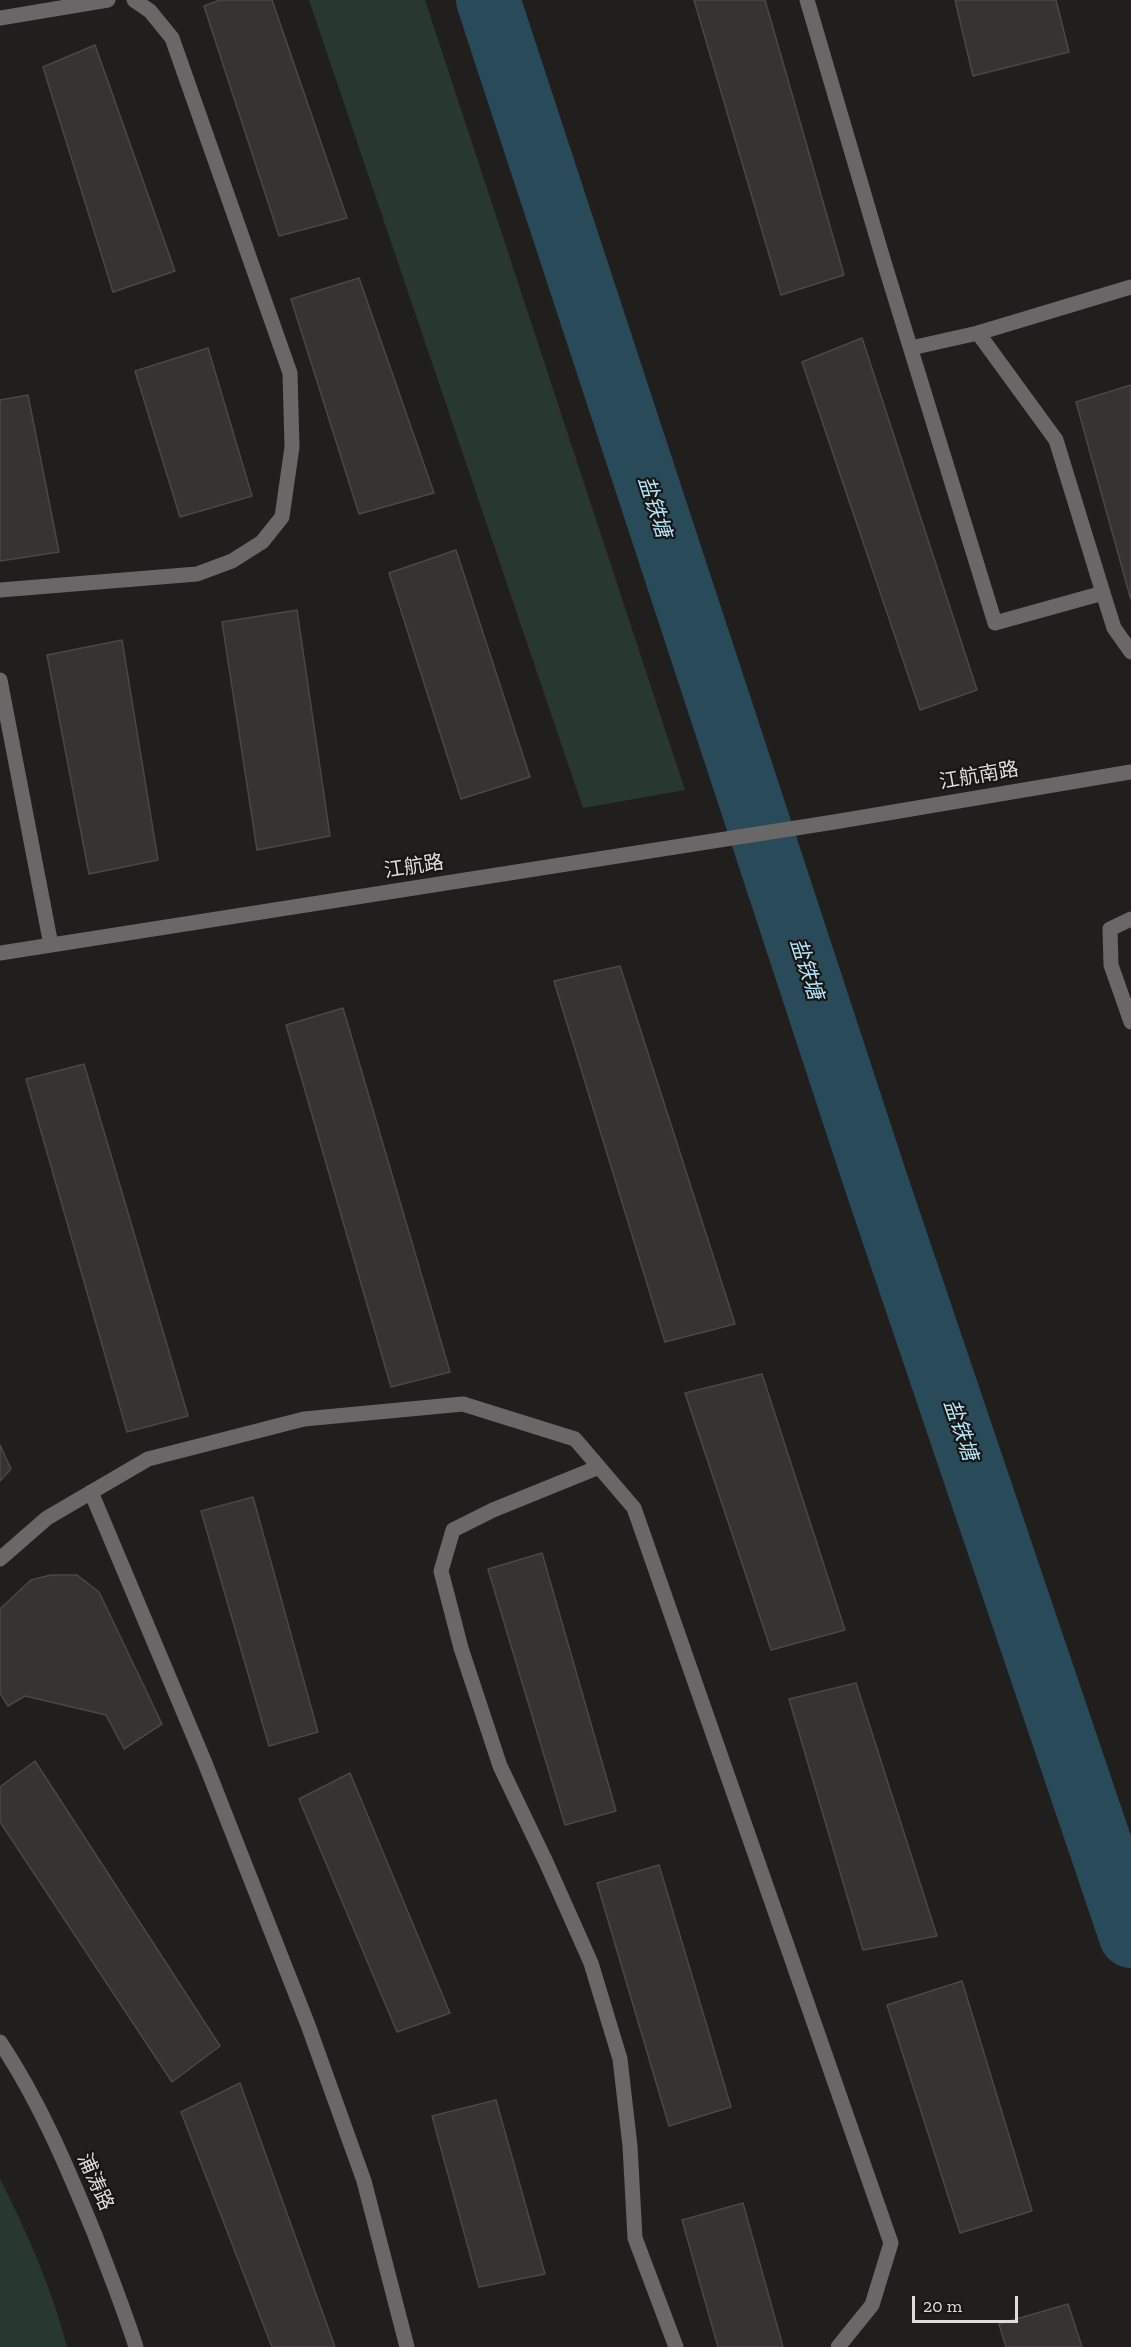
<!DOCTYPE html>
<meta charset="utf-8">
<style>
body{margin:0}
#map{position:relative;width:1131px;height:2347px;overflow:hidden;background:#211f1d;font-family:"Zilla Slab",serif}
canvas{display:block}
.scale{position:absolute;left:912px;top:2296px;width:106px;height:27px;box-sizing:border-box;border:3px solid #dfdddc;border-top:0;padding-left:8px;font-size:18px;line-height:21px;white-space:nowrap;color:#dfdddc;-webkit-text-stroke:4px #181513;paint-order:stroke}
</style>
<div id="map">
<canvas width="1131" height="2347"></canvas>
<div class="scale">20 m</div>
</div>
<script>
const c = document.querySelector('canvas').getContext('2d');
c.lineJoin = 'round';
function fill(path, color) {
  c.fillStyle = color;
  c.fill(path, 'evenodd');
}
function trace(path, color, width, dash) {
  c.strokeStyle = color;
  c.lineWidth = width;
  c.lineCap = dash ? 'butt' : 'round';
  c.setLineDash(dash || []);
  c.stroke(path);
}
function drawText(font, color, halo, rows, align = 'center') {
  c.font = font + ' "Zilla Slab","Noto Sans SC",serif';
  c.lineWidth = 4.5;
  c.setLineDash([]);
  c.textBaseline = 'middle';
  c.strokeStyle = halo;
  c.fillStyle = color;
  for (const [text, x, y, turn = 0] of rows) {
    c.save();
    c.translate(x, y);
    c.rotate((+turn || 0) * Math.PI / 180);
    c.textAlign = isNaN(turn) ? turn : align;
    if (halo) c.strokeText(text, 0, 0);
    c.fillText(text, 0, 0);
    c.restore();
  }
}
const green = new Path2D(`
 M309 0H425L685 790 583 808Z
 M0 2179C27 2232 52 2289 67 2347H0Z`);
const river = new Path2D(`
 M488 0 876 1182 1131 1936`);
const building = new Path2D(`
 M220 0H272L347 218 279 236 204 6Z
 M694 0H765L844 275 781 295Z
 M955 0H1056L1069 52 973 76Z
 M95 45 175 271 113 292 43 67Z
 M359 278 434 493 359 514 291 299Z
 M862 338 977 690 920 710 802 362Z
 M208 348 252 496 180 517 135 371Z
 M1131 385V600L1076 402Z
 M28 395 59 552 0 561V400Z
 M456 550 530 777 461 799 389 573Z
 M297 610 330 836 257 850 222 622Z
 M122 640 158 860 89 874 47 655Z
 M620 966 735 1324 665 1342 554 981Z
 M343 1008 450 1372 391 1387 286 1025Z
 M84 1064 188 1416 127 1432 26 1079Z
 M762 1374 845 1630 771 1650 685 1393Z
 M0 1445 11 1469 0 1481Z
 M253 1497 318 1732 269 1746 201 1511Z
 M542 1553 616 1811 565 1825 488 1569Z
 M51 1575H77L99 1592 162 1724 124 1749 106 1715 25 1696 8 1706 0 1693V1609L31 1580Z
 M856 1683 937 1936 863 1950 789 1699Z
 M35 1761 220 2046 172 2082 0 1822V1787Z
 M350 1773 450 2013 397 2032 299 1799Z
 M659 1865 731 2107 669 2126 597 1883Z
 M962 1981 1032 2211 960 2233 887 2005Z
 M240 2083 335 2347H272L181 2112Z
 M496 2100 545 2274 479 2287 432 2116Z
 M743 2203 783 2347H718L682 2220Z
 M1068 2304 1082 2347H1006L999 2324Z`);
const minor = new Path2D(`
 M807 0 884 262 995 623 1103 593 1114 628 1131 652
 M0 18 108 0
 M978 333 1131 287
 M911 348 978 333 1056 440 1103 593
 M0 590 197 574 232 561 262 542 282 517 292 447 290 373 172 38 150 11 134 0
 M0 680 51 945
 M1131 919 1110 929 1111 965 1131 1022
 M0 953 834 822 1131 772
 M599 1467 493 1510 453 1530 441 1571 461 1648 500 1766 546 1862 591 1963 620 2059 630 2146 635 2238 676 2347
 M91 1492 205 1763 308 2025 364 2181 407 2347
 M0 1559 47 1518 148 1459 304 1419 463 1404 575 1439 634 1508 891 2243 872 2305 838 2347
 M0 2042C40 2102 68 2169 95 2235 109 2272 124 2309 136 2347`);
const streetNames = [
 ["江航南路",979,776,-10],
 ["江航路",414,867,-9],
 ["浦涛路",95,2182,66]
];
const waterNames = [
 ["盐铁塘",654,507,72],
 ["盐铁塘",806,969,72],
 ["盐铁塘",960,1430,71]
];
fill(green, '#28382f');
trace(river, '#294a58', 64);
fill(building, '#363332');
trace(building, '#4b4746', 1.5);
trace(minor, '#696767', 15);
drawText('20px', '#dfdddc', '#181513', streetNames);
drawText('italic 21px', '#b4e6fc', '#181513', waterNames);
</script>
